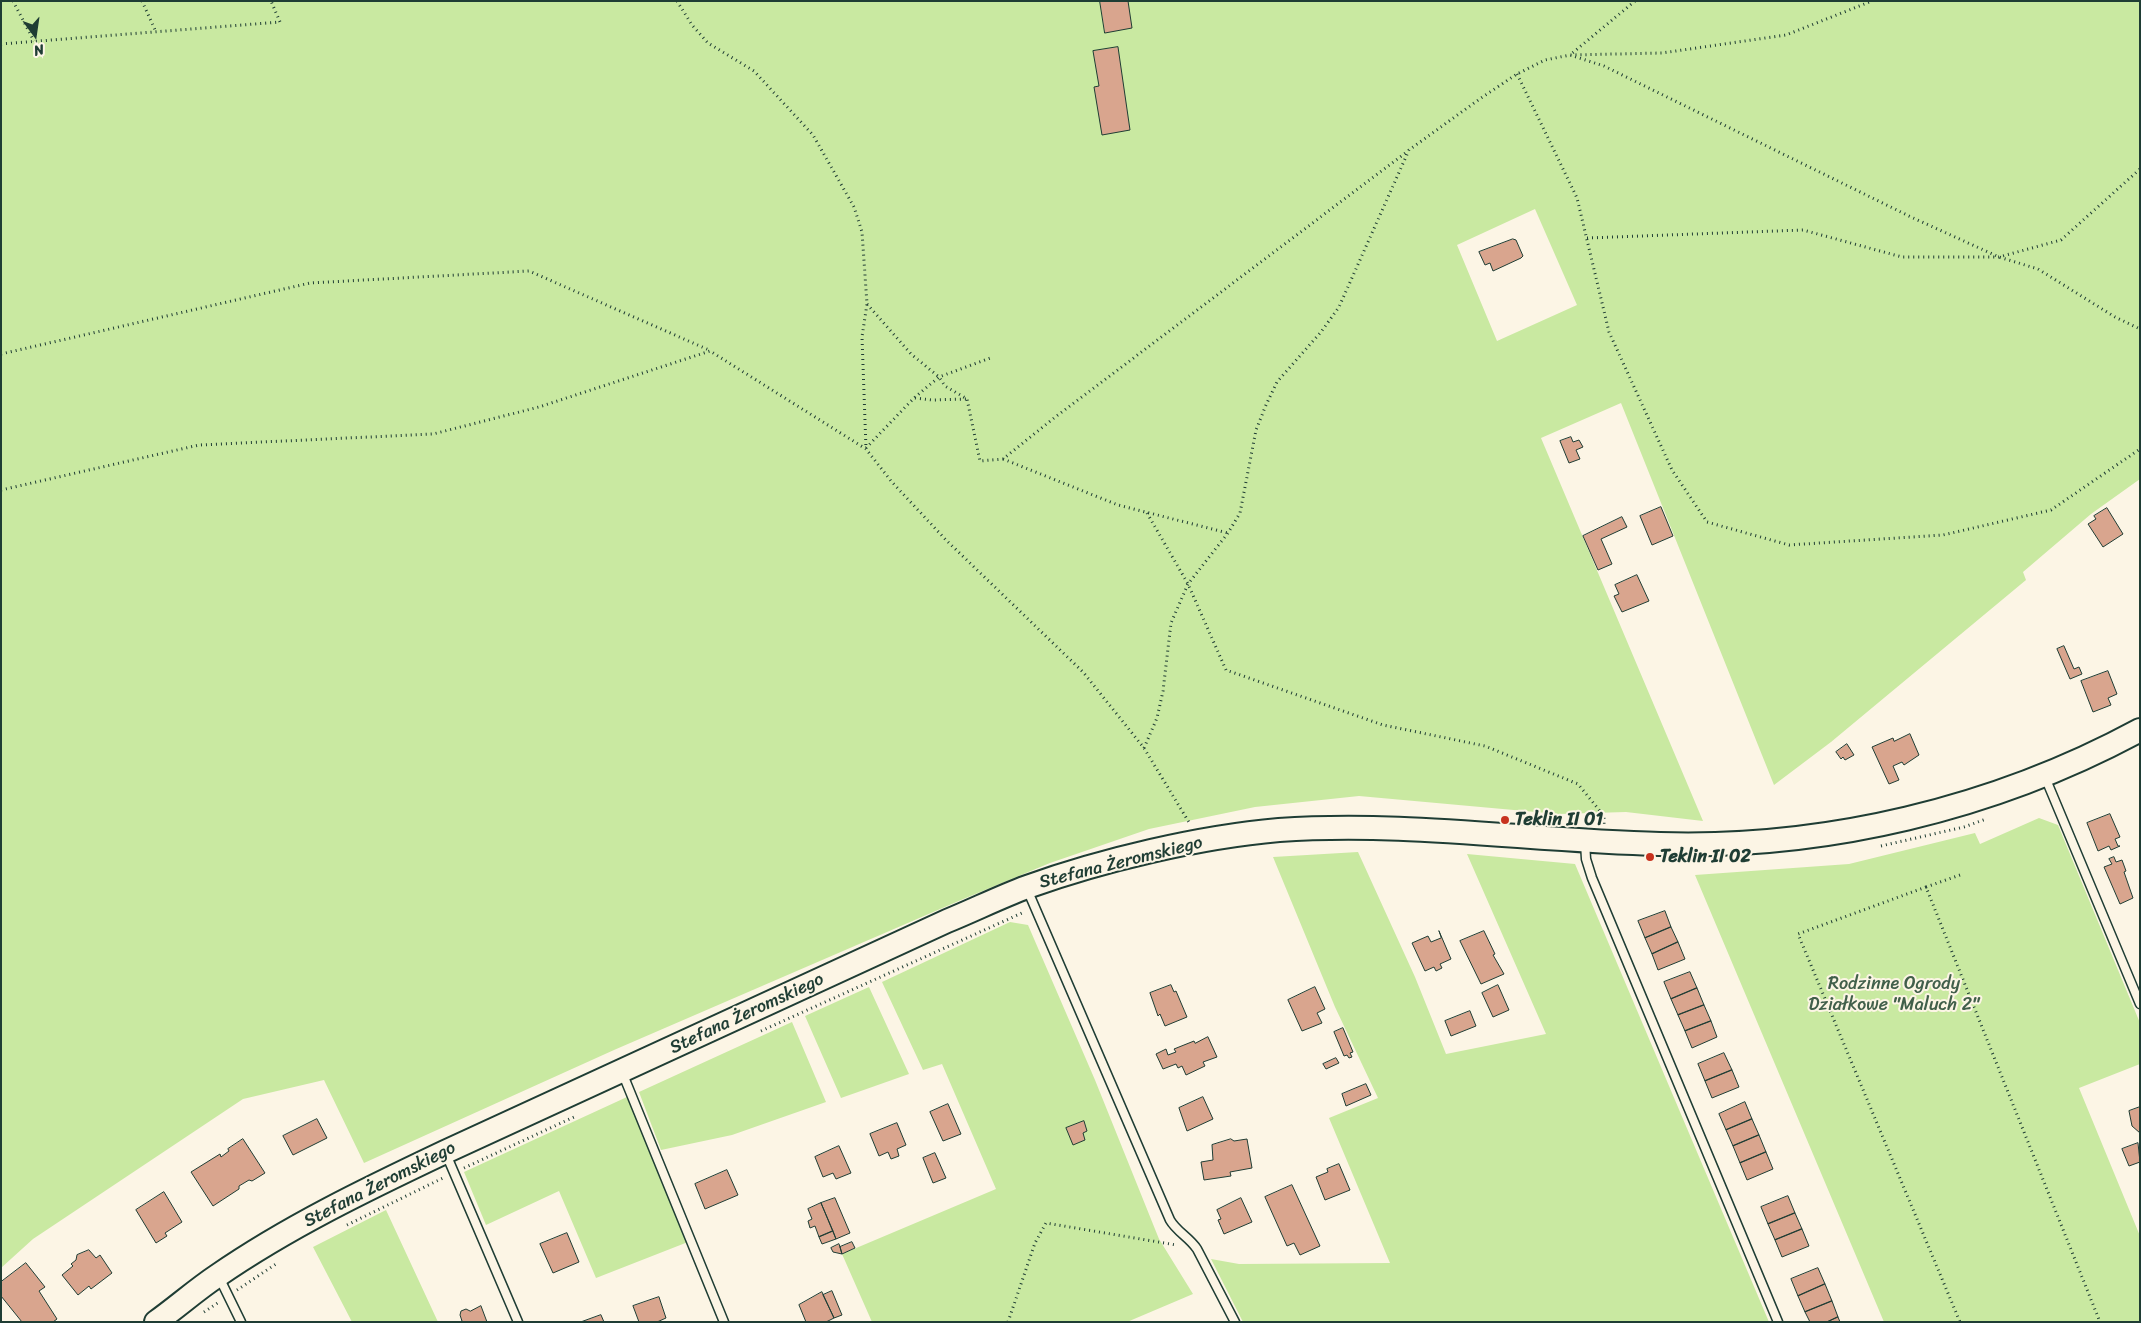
<!DOCTYPE html>
<meta charset="utf-8">
<style>
body{margin:0}
#map{position:relative;width:2141px;height:1323px;overflow:hidden;background:#fcf5e5;font-family:Sriracha,sans-serif}
canvas{display:block}
.frame{position:absolute;inset:0;border:2px solid #1f3d34;pointer-events:none}
.north{position:absolute;left:10px;top:10px;width:50px;height:50px;-webkit-text-stroke:4px #fcf5e5;paint-order:stroke;rotate:166deg;font-size:14px;font-weight:700;line-height:20px;text-align:center;color:#1f3d34}
.north::after{content:'';display:block;margin:auto;width:18px;height:22px;background:#1f3d34;clip-path:polygon(50% 0,100% 100%,50% 72%,0 100%)}
</style>
<div id="map">
<canvas width="2141" height="1323"></canvas>
<div class="frame"></div>
<div class="north">N</div>
</div>
<script>
const c = document.querySelector('canvas').getContext('2d');
c.lineJoin = 'round';
function fill(path, color) {
  c.fillStyle = color;
  c.fill(path, 'evenodd');
}
function trace(path, color, width, dash) {
  c.strokeStyle = color;
  c.lineWidth = width;
  c.lineCap = dash ? 'butt' : 'round';
  c.setLineDash(dash || []);
  c.stroke(path);
}
function drawText(font, color, halo, rows, align = 'center') {
  c.font = font + ' Sriracha,sans-serif';
  c.lineWidth = 4;
  c.setLineDash([]);
  c.textBaseline = 'middle';
  c.strokeStyle = halo;
  c.fillStyle = color;
  for (const [text, x, y, turn = 0] of rows) {
    c.save();
    c.translate(x, y);
    c.rotate((+turn || 0) * Math.PI / 180);
    c.textAlign = isNaN(turn) ? turn : align;
    if (halo) c.strokeText(text, 0, 0);
    c.fillText(text, 0, 0);
    c.restore();
  }
}
const green = new Path2D(`
 M1 1H2140V479L2091 514 2023 572 2026 580 1831 742 1774 785 1621 403 1541 438 1703 821 1626 812 1558 814 1359 796 1255 807 1149 829 1050 863 961 900 614 1050 364 1163 324 1080 243 1099 33 1239 1 1268ZM1535 209 1577 305 1497 341 1457 245Z
 M2039 818 2058 825 2140 1023V1064L2079 1088 2140 1236V1322H1884L1695 875 1849 864 1975 833 1980 844Z
 M1358 852 1415 977 1446 1054 1546 1034 1467 854 1575 864 1769 1322H1243L1211 1259 1239 1264 1390 1263 1329 1118 1378 1098 1335 1007 1273 857Z
 M1010 922 1028 925 1095 1080 1159 1239 1193 1294 1127 1322H872L842 1254 996 1189 942 1064 923 1070 882 982Z
 M869 987 909 1074 841 1098 805 1016Z
 M792 1022 826 1102 732 1135 661 1150 639 1092Z
 M627 1097 688 1242 596 1278 559 1191 486 1225 464 1172Z
 M386 1210 438 1322H352L313 1247Z`);
const building = new Path2D(`
 M1100 1H1128L1132 28 1105 33Z
 M1118 47 1130 130 1102 135 1094 87 1099 86 1093 51Z
 M1513 239 1516 240 1523 256 1521 258 1493 271 1490 263 1485 265 1479 252Z
 M1571 437 1573 442 1579 440 1583 447 1576 450 1580 459 1569 463 1560 441Z
 M1661 507 1673 536 1652 545 1640 516Z
 M2107 508 2123 534 2103 547 2088 524 2096 519 2094 516Z
 M1622 517 1627 527 1601 539 1612 564 1598 570 1583 536Z
 M1637 575 1649 601 1622 612 1614 596 1619 594 1615 585Z
 M2064 646 2074 669 2079 667 2082 674 2070 679 2057 649Z
 M2108 671 2117 694 2108 698 2111 705 2093 712 2081 681Z
 M1910 734 1919 755 1904 765 1902 762 1893 766 1899 780 1889 784 1872 747 1893 738 1894 741Z
 M1847 744 1854 755 1845 760 1843 757 1841 759 1836 752Z
 M2110 814 2120 837 2115 839 2118 846H2120L2111 850 2109 846 2098 851 2087 823Z
 M2114 857 2116 862 2122 860 2126 871 2124 872 2133 898 2120 904 2104 867 2112 864 2109 859Z
 M1665 911 1671 927 1645 938 1638 921Z
 M1671 927 1678 942 1652 954 1645 938Z
 M1439 931 1451 959 1440 964 1442 968 1436 971 1434 967 1425 971 1412 943 1428 936 1431 942 1441 938Z
 M1484 931 1495 954 1493 955 1504 974 1481 984 1460 941Z
 M1678 942 1685 959 1658 970 1652 954Z
 M1690 972 1697 988 1671 999 1664 982Z
 M1171 985 1174 992 1176 991 1187 1017 1165 1026 1160 1014 1158 1016 1150 993Z
 M1498 985 1509 1010 1493 1017 1482 993Z
 M1315 987 1325 1009 1317 1013 1322 1023 1302 1031 1288 1000Z
 M1697 988 1704 1005 1678 1015 1671 999Z
 M1704 1005 1711 1021 1685 1031 1678 1015Z
 M1470 1011 1476 1026 1451 1036 1445 1021Z
 M1711 1021 1717 1037 1692 1048 1685 1031Z
 M1343 1028 1353 1052 1350 1053 1352 1057 1349 1058 1347 1055 1344 1056 1334 1032Z
 M1208 1037 1217 1057 1203 1062 1205 1066 1186 1075 1182 1066 1178 1068 1176 1064 1163 1069 1156 1054 1166 1049 1168 1055 1176 1052 1174 1049 1194 1041 1195 1043Z
 M1724 1053 1732 1070 1705 1081 1698 1064Z
 M1336 1058 1339 1063 1326 1069 1323 1064Z
 M1732 1070 1739 1087 1712 1098 1705 1081Z
 M1366 1084 1371 1095 1346 1106 1342 1094Z
 M1203 1097 1213 1119 1187 1131 1179 1108Z
 M1745 1102 1752 1119 1726 1130 1719 1114Z
 M948 1104 961 1134 943 1141 930 1112Z
 M2140 1107V1133L2132 1126 2129 1111Z
 M317 1119 327 1138 293 1155 283 1136Z
 M1752 1119 1759 1135 1733 1146 1726 1130Z
 M1084 1121 1087 1131 1083 1133 1085 1140 1073 1145 1066 1128Z
 M897 1123 906 1145 897 1149 899 1156 891 1159 888 1152 879 1156 870 1134Z
 M1759 1135 1766 1152 1740 1163 1733 1146Z
 M243 1139 265 1173 252 1181 249 1180 239 1186V1189L213 1206 191 1172 220 1154 221 1157 229 1151 228 1149Z
 M1231 1139 1234 1141 1247 1139 1252 1168 1230 1172 1231 1176 1204 1180 1201 1162 1213 1160 1212 1145Z
 M2138 1143 2140 1162 2129 1166 2122 1149Z
 M839 1146 851 1173 836 1179 833 1173 823 1177 815 1157Z
 M1766 1152 1773 1169 1747 1180 1740 1163Z
 M935 1153 946 1178 933 1183 923 1158Z
 M1339 1164 1350 1190 1325 1200 1316 1177 1328 1172 1327 1169Z
 M727 1170 738 1195 705 1209 695 1184Z
 M1292 1185 1320 1246 1300 1255 1294 1243 1287 1246 1265 1197Z
 M164 1192 182 1222 165 1233 167 1236 156 1243 136 1210Z
 M1788 1196 1795 1213 1768 1224 1761 1207Z
 M835 1198 850 1233 836 1239 821 1203Z
 M1241 1198 1252 1222 1224 1234 1218 1220 1221 1219 1217 1210Z
 M821 1203 833 1231 819 1237 815 1226 810 1228 808 1221 812 1219 808 1209Z
 M1795 1213 1802 1229 1775 1240 1768 1224Z
 M1802 1229 1809 1246 1782 1257 1775 1240Z
 M833 1231 836 1239 822 1244 819 1237Z
 M567 1233 579 1262 553 1273 540 1244Z
 M852 1242 855 1248 842 1254 840 1247Z
 M839 1244 840 1247 842 1254 833 1252 831 1248Z
 M89 1250 96 1258 100 1255 112 1273 91 1289 89 1286 78 1295 62 1275 73 1266 71 1264 76 1260 77 1255Z
 M26 1263 45 1287 39 1291 57 1319 53 1322H22L1 1296V1282Z
 M1818 1268 1825 1284 1798 1296 1791 1279Z
 M1825 1284 1832 1301 1805 1312 1798 1296Z
 M832 1291 842 1315 834 1318 823 1295Z
 M822 1292 834 1318 826 1322H806L799 1305Z
 M659 1297 666 1318 657 1322H639L633 1306Z
 M1832 1301 1838 1317 1827 1322H1810L1805 1312Z
 M481 1306 487 1322H460L462 1321 460 1315 461 1311 466 1309 470 1311Z
 M601 1315 604 1322H581Z
 M1838 1317 1840 1322H1827Z`);
const path = new Path2D(`
 M13 1 34 41
 M142 1 156 32
 M677 1 692 25 708 43 754 71 813 135 854 207 862 232 867 304 862 337 866 449
 M1635 1 1570 55 1662 53 1786 35 1872 1
 M1 44 280 22 271 1
 M1517 74 1577 198 1609 332 1672 470 1707 522 1789 545 1943 535 2051 510 2140 449
 M1587 238 1803 230 1902 257H1999L2061 240 2140 169
 M867 304 911 354 939 377 945 386 967 399 980 461 1003 459 1054 418 1408 151
 M1 354 310 283 529 271 709 350
 M915 398 932 400 966 399
 M866 448 914 398 939 377 993 357
 M1003 459 1118 505 1228 533
 M1 490 199 445 433 434 539 407 710 351 866 449 891 481 946 540 1083 672 1144 748 1190 824
 M1147 513 1188 584 1226 670 1383 725 1485 746 1578 784 1604 816V824
 M1144 748 1157 718 1163 691 1171 623 1188 584 1228 533 1240 513 1256 430 1266 405 1277 382 1321 332 1339 307 1409 150 1481 98 1517 74 1545 60 1570 55 1604 66 1911 217 1999 257 2038 269 2115 317 2140 329
 M1881 846 1964 827 1986 819
 M1960 875 1926 887 2100 1322
 M1926 887 1798 934 1960 1322
 M761 1031 1022 913
 M464 1168 574 1117
 M347 1225 445 1177
 M237 1290 276 1264
 M204 1312 219 1302
 M1008 1322 1035 1243 1046 1223 1176 1245`);
const service = new Path2D(`
 M2045 777 2140 1004
 M1585 842 1586 859 1592 878 1778 1322
 M1027 889 1170 1220C1177 1232 1189 1237 1197 1249L1235 1322
 M622 1072 724 1322
 M446 1154 518 1322
 M219 1277 241 1322`);
const secondary = new Path2D(`
 M156 1322C177 1307 196 1290 217 1276 288 1227 367 1189 445 1152L947 921C974 910 1000 897 1027 887 1102 860 1199 837 1279 830 1406 821 1532 841 1660 844 1825 849 1994 809 2140 730`);
const markers = [
 [1505,820,5,"#c8321e"],
 [1650,857,5,"#c8321e"]
];
const poiNames = [
 ["Teklin II 01",1515,820],
 ["Teklin II 02",1660,857]
];
const streetNames = [
 ["Stefana Żeromskiego",1121,863,-14],
 ["Stefana Żeromskiego",747,1014,-25],
 ["Stefana Żeromskiego",380,1185,-27]
];
const parkNames = [
 ["Rodzinne Ogrody",1894,984],
 ["Działkowe \"Maluch 2\"",1894,1005]
];
fill(green, '#c9e9a1');
fill(building, '#d9a58e');
trace(building, '#1f3d34', 1);
trace(service, '#1f3d34', 11);
trace(secondary, '#1f3d34', 26);
trace(path, '#1f3d34', 3, [1, 4]);
trace(service, '#fcf5e5', 8);
trace(secondary, '#fcf5e5', 22);
for (const [x, y, r, color] of markers) {
  const dot = new Path2D();
  dot.arc(x, y, r, 0, 2 * Math.PI);
  c.fillStyle = color;
  c.fill(dot);
  trace(dot, '#fcf5e5', 2);
}
drawText('bold 18px', '#1f3d34', '#fcf5e5', poiNames, 'left');
drawText('18px', '#1f3d34', '#fcf5e5', streetNames);
drawText('18px', '#415f4a', '#fcf5e5', parkNames);
</script>
